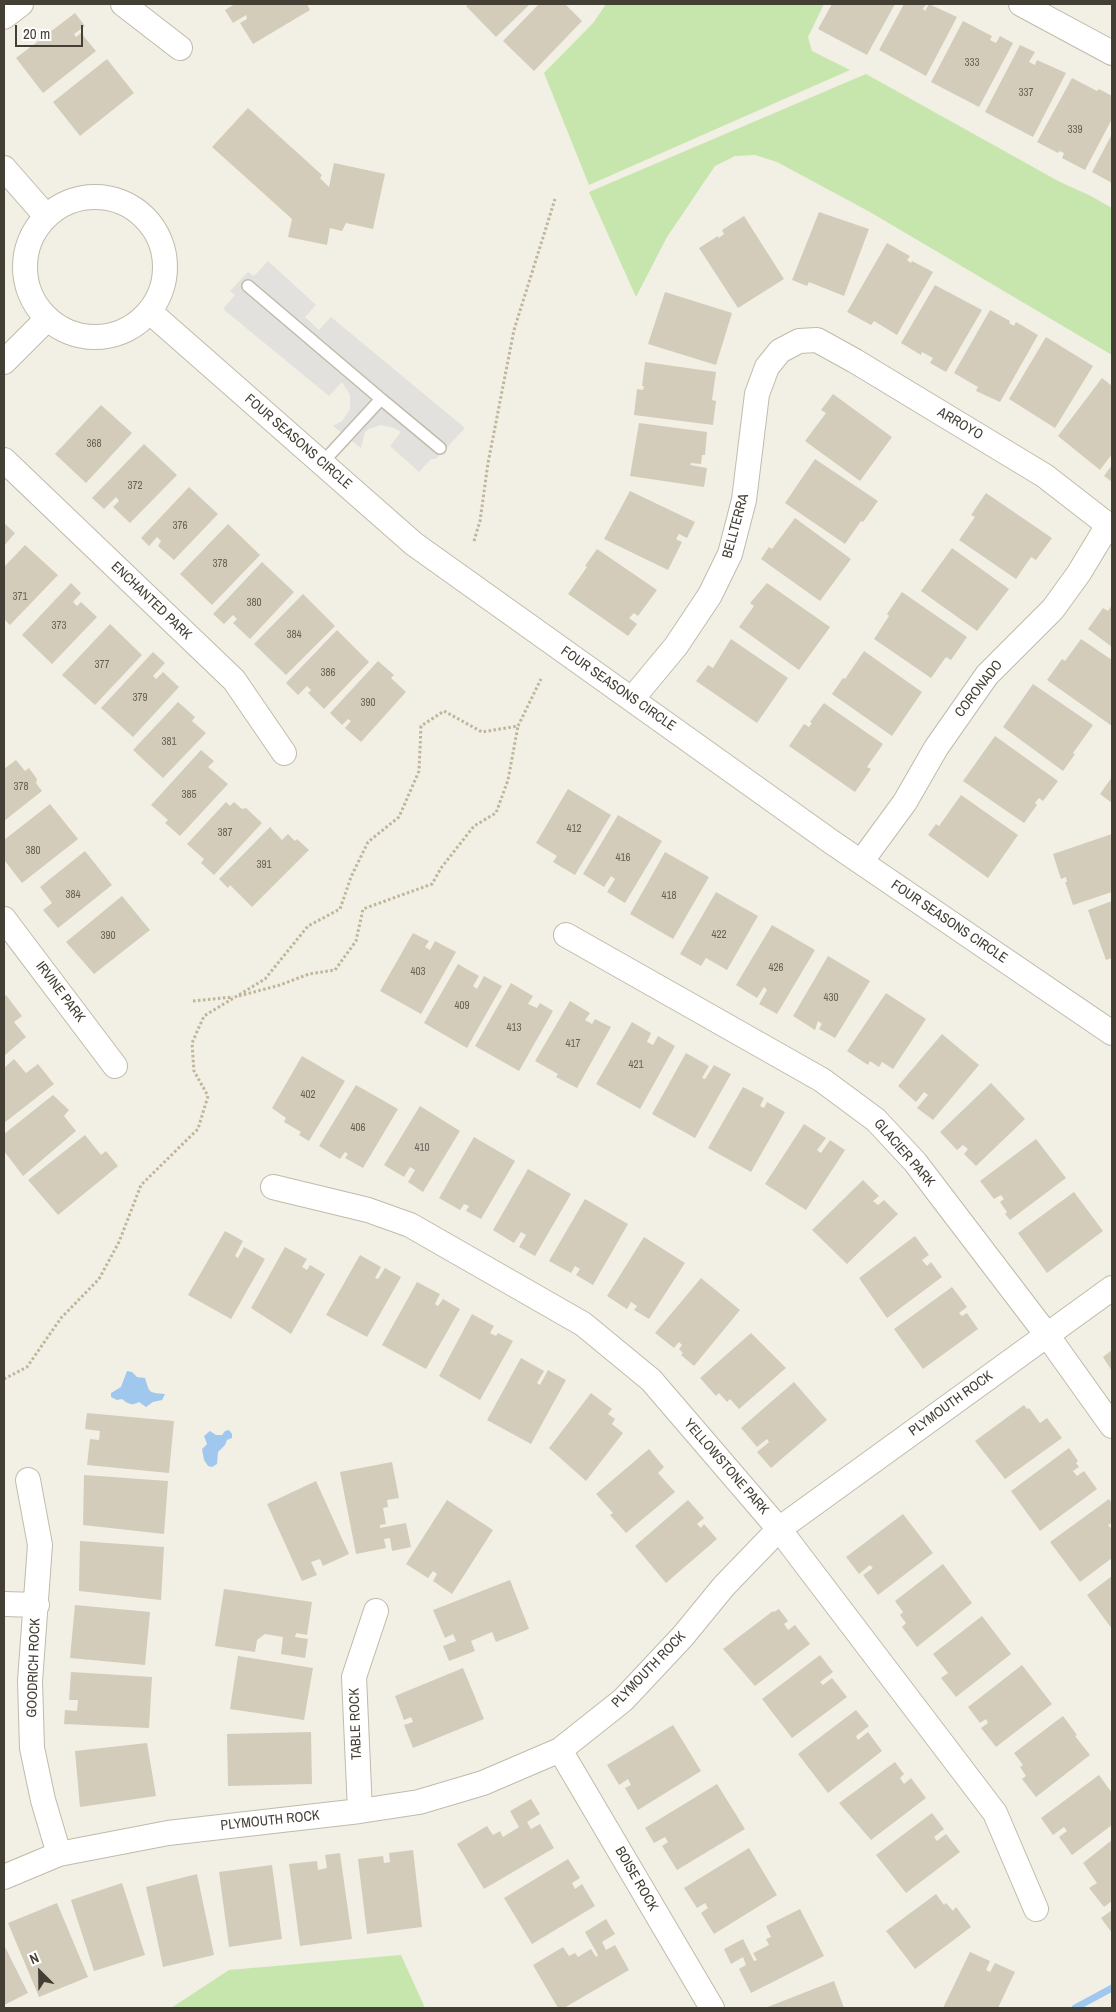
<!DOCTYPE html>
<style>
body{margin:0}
#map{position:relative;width:1116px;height:2012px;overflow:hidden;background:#f2efe4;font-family:"Archivo Narrow",sans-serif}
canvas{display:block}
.frame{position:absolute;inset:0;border:5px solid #443f34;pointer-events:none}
.north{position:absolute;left:15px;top:1947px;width:50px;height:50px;-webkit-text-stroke:4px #fff;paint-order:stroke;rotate:337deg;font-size:14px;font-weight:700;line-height:20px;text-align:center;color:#443f34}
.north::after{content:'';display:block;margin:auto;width:18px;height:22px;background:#443f34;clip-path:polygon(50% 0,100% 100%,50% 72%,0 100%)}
.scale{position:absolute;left:15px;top:25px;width:68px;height:22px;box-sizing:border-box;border:2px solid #443f34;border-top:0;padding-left:6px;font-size:15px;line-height:18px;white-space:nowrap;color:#443f34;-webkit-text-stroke:4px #fff;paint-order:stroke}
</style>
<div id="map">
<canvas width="1116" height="2012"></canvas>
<div class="frame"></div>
<div class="north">N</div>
<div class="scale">20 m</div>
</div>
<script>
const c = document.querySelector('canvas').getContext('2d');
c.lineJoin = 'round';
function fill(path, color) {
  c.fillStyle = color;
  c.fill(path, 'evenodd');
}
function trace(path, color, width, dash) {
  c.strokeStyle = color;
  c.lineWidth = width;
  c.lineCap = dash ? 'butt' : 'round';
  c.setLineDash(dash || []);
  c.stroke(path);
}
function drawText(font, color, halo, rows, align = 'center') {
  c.font = font + ' "Archivo Narrow",sans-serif';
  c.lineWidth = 4.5;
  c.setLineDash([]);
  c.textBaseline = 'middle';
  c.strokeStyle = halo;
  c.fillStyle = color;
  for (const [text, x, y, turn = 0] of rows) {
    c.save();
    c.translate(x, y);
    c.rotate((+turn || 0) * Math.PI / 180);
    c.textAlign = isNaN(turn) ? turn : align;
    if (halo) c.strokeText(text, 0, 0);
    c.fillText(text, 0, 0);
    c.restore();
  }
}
const green = new Path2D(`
 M606 4H824L808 37 812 51 850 70 589 185 544 73 594 22Z
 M866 74 1060 182 1089 195 1112 208V355L870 212 777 162 755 155 735 156 715 166 667 237 636 297 589 192Z
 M401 1955 425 2008H171L229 1970Z`);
const parking = new Path2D(`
 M268 261 316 305 305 317 319 330 331 317 465 428 436 459H431L419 472 390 446 401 432 394 428 381 425 369 429 365 432 361 448 333 426 342 421 350 409V395L342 382 329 396 223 309 235 295 230 291 248 272 254 276Z`);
const water = new Path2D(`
 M127 1371 132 1372 137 1377 145 1378C150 1394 148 1392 165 1394L162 1400 153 1402 146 1407 139 1402C132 1406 128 1404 122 1399L117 1400 111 1397V1393L121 1387Z
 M229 1430 232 1434V1438L227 1440 225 1445 218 1452 217 1464 212 1467 208 1466 204 1460 202 1449 207 1444 204 1436 210 1431 216 1435H222L225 1431Z`);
const stream = new Path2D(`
 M1075 2008 1112 1988`);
const building = new Path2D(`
 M235 4H307L310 10 253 44 240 23 247 19 246 15 233 23 225 10Z
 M469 4H530L496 37 466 6Z
 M539 4H565L582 21 534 71 503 41Z
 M832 4H895L867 55 818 29Z
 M904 4H926L923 9 925 11 929 4 957 17 926 76 879 50Z
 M75 13 85 26 74 34 76 37 81 33 96 51 43 93 16 58Z
 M963 21 992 36 990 40 996 43 1000 36 1013 43 979 107 931 82Z
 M1020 45 1035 52 1029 62 1035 65 1037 60 1066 73 1033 137 985 112Z
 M107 59 134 93 80 136 53 102Z
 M1072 78 1097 91 1099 89 1112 96V119L1085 170 1062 158 1064 153 1059 151 1058 153 1037 142Z
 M248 108 322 175 320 178 329 187 334 163 385 174 373 229 346 223 342 231 330 228 327 245 288 237 292 219 212 147Z
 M1112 134V183L1092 172Z
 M819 212 869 229 844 296 809 282 807 286 792 280Z
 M744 216 784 279 738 308 699 248 718 236 719 238 724 234 722 230Z
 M887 243 910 256 907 260 911 263 912 261 933 272 897 335 874 321 871 325 847 312Z
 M935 285 982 310 946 372 930 363 933 358 922 352 921 355 901 343Z
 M665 292 732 313 716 365 648 344Z
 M990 310 1010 321 1009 323 1014 326 1016 322 1038 335 1000 402 976 391 978 387 954 373Z
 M1046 337 1093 366 1055 428 1009 399Z
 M645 362 716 372 712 400 716 401 713 425 634 415 637 389 643 390 644 386H642Z
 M1102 378 1112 386V454L1100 470 1058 436Z
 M833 394 892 437 860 481 805 441 826 413 821 410Z
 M101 405 132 433 86 483 55 454Z
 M639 423 707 432 705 455H702L701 464 691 463 690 465 707 468 704 487 630 476Z
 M144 444 177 475 130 523 113 507 119 501 116 497 104 509 92 498Z
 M815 459 878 501 863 522 861 521 845 544 785 503Z
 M1112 465V482L1104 476Z
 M189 487 218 514 174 560 158 546 161 541 157 537 149 546 141 538Z
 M630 491 695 522 687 538 679 534 676 539 682 542 668 570 604 539Z
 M986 493 1052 538 1036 560 1031 557 1016 579 959 540 975 517 971 515Z
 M795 518 851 559 820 601 761 559 769 547 772 549Z
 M4 523 15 533 4 546Z
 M228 524 260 555 212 605 180 574Z
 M25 545 58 575 10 625 4 619V567Z
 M952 548 1009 589 977 631 921 591Z
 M597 549 657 590 638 616 634 613 629 618 637 624 628 636 568 594 587 567 585 566Z
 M262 562 294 592 250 639 233 623 237 619 233 615 224 624 213 614Z
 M71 583 81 593 73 602 77 606 81 602 97 617 52 664 22 635Z
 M767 583 830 627 799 670 739 627 754 606 750 603Z
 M902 592 967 637 951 660 946 657 931 678 874 639 889 616 887 614Z
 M303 594 335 626 286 675 254 644Z
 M1112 605V647L1088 629 1103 608 1108 611Z
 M110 624 142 655 95 705 62 675Z
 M337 630 369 662 324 709 308 693 311 690 307 686 298 695 286 683Z
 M731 639 788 678 757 723 696 681 708 665 713 668Z
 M1081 639 1112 660V726L1047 680 1062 659 1065 661Z
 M864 651 922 692 892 736 832 694 843 678 845 679Z
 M153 652 165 663 153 676 156 679 163 672 179 687 133 737 101 708Z
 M378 661 394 675 391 678 406 692 361 742 345 728 351 721 348 719 342 725 330 713Z
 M1033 684 1093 725 1073 753 1075 754 1063 771 1003 727Z
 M178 702 195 717 192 721 206 733 163 778 133 750Z
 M824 703 883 744 867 767 871 769 855 792 789 746 804 724 809 727 812 723 810 722Z
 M995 736 1058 781 1043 801 1039 798 1035 803 1037 805 1024 823 963 781Z
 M201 750 214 761 208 767 228 784 180 836 165 823 168 820 151 805Z
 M16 760 25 771 29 768 37 779 36 783 42 791 4 821V769Z
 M1112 777V803L1100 794Z
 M568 789 611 815 575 875 553 862 557 856 536 843Z
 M961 795 1018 835 988 878 928 835 936 824 939 826Z
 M226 802 230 806 234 802 242 809 246 808 262 823 214 875 201 863 204 859 187 844Z
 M50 804 78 839 22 883 5 861 4 862V840Z
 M618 815 662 841 625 903 607 892 615 879 611 876 604 887 583 874Z
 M270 827 282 840 288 834 295 841 297 839 309 850 252 907 230 885 228 888 219 879Z
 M1112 834V892L1073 905 1065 882H1067L1066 877 1061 879 1053 854Z
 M85 851 112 885 58 928 43 910 52 903 40 887Z
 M665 852 709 877 673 939 630 914Z
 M716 892 758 916 727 970 706 958 701 966 680 954Z
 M122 896 150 930 94 974 66 942Z
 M1112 901V958L1106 960 1088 910Z
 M772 925 815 950 777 1014 759 1004 767 990 764 987 757 998 736 985Z
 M413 933 429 941 425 947 430 950 435 941 456 952 421 1014 380 991Z
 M828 956 870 981 835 1038 819 1029 822 1024 818 1021 815 1030 793 1016Z
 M458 964 479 976 473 986 477 989 484 976 502 986 467 1048 424 1023Z
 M511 983 533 996 528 1004 537 1008 540 1003 553 1011 519 1071 475 1046Z
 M886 993 926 1019 893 1069 882 1062 879 1067 870 1061 868 1065 847 1051Z
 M6 995 22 1016 14 1022 26 1037 4 1056V997Z
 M570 1001 590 1013 585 1020 592 1024 595 1019 611 1027 577 1088 556 1077 558 1074 535 1061Z
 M632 1022 651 1033 647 1042 653 1045 658 1036 675 1046 640 1109 596 1084Z
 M942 1034 979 1065 933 1120 917 1108 928 1095 924 1092 916 1102 898 1086Z
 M686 1053 709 1066 702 1078 705 1079 714 1065 731 1074 695 1138 652 1114Z
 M302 1056 345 1081 309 1141 299 1135 301 1132 284 1122 286 1118 272 1108Z
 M14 1059 26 1073 38 1064 54 1084 4 1123V1068Z
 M991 1083 1025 1119 976 1166 964 1154 968 1149 963 1145 957 1150 940 1132Z
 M356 1085 398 1109 363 1168 345 1158 348 1154 345 1152 340 1159 319 1146Z
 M743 1087 764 1098 760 1106 764 1108 767 1102 785 1112 751 1172 708 1148Z
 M53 1095 69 1110 64 1116 76 1131 23 1176 4 1151V1134Z
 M420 1106 460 1131 423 1192 408 1182 415 1170 410 1167 404 1177 384 1165Z
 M804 1124 826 1138 817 1150 821 1153 830 1140 845 1150 806 1210 765 1184Z
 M85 1135 101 1155 106 1151 118 1166 58 1215 28 1180Z
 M474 1137 515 1161 481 1219 466 1211 469 1206 464 1204 460 1210 439 1198Z
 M1036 1139 1066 1178 1010 1220 1005 1214 1007 1212 1000 1202 1004 1199 1001 1195 994 1199 980 1181Z
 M528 1169 571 1194 535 1256 519 1247 526 1235 521 1232 514 1243 493 1230Z
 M863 1180 879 1196 873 1201 878 1205 884 1200 898 1214 847 1264 812 1230Z
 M1074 1192 1103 1231 1047 1273 1018 1233Z
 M585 1199 628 1224 593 1285 576 1275 580 1269 575 1266 571 1273 549 1261Z
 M225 1231 243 1241 235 1256 238 1258 244 1247 265 1259 231 1319 188 1295Z
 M915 1236 929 1255 922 1260 927 1266 931 1262 942 1277 887 1318 859 1278Z
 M644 1237 685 1263 649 1319 634 1310 637 1306 631 1302 627 1309 607 1296Z
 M285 1247 307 1259 302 1267 307 1270 310 1265 325 1274 291 1334 251 1308Z
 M360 1255 381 1267 375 1278 378 1279 385 1268 401 1277 367 1337 326 1315Z
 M701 1278 740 1310 694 1366 681 1355 683 1353 679 1349 682 1345 679 1342 674 1348 655 1333Z
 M417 1282 440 1294 435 1304 438 1306 443 1299 460 1309 426 1369 382 1345Z
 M952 1287 967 1307 959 1313 962 1316 967 1313 978 1329 923 1369 894 1329Z
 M472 1314 494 1326 490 1333 496 1336 498 1333 513 1341 480 1400 439 1376Z
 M751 1333 786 1368 739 1409 730 1399 727 1402 719 1393 716 1396 700 1378Z
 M1112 1350V1371L1103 1357Z
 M521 1358 544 1371 537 1383 540 1385 548 1370 566 1380 531 1444 487 1420Z
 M794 1382 827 1420 771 1468 757 1452 769 1442 767 1439 757 1447 741 1428Z
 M591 1393 612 1409 608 1414 615 1419 612 1424 623 1433 586 1481 549 1448Z
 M1024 1405 1027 1409 1029 1408 1040 1423 1047 1418 1062 1438 1005 1479 975 1441Z
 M87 1413 174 1421 169 1473 87 1465 90 1439 99 1440 100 1431 85 1429Z
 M1069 1448 1078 1461 1076 1463 1079 1467 1073 1471 1077 1476 1084 1471 1097 1489 1040 1531 1011 1491Z
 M649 1449 664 1467 658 1473 675 1492 626 1533 610 1515 613 1513 596 1494Z
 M392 1462 399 1498 387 1500 388 1507 383 1508 386 1524 380 1525V1528L406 1523 411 1547 392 1551 390 1538 384 1539 386 1548 356 1554 340 1472Z
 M84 1475 168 1481 164 1534 83 1525Z
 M316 1481 349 1554 323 1566 320 1559 311 1562 317 1575 302 1581 267 1504Z
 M1109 1499 1112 1503V1523L1108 1525 1111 1528 1112 1527V1558L1080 1582 1050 1542Z
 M447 1500 493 1530 452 1594 433 1581 437 1574 433 1571 428 1578 406 1564Z
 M688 1500 704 1518 697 1524 701 1528 704 1524 717 1539 666 1583 635 1546Z
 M903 1514 933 1553 878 1595 863 1575 873 1568 870 1565 859 1574 846 1557Z
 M80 1541 164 1547 161 1600 79 1591Z
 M943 1564 972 1603 917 1647 902 1627 906 1623 900 1615 903 1612 895 1601Z
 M1112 1576V1629L1087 1595Z
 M510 1580 529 1629 496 1642 492 1632 471 1641 475 1651 449 1661 443 1646 456 1641 453 1634 445 1638 433 1610Z
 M224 1589 312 1602 307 1635 296 1633 295 1637 308 1639 305 1658 281 1654 283 1637 265 1634 257 1640 255 1652 215 1646Z
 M75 1605 150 1612 145 1665 70 1658Z
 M779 1609 788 1621 784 1624 788 1630 795 1625 810 1644 755 1686 723 1649 773 1611 774 1612Z
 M982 1616 1011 1654 956 1697 941 1678 948 1673 933 1654Z
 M820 1655 833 1672 820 1682 823 1685 832 1678 847 1697 792 1738 762 1699Z
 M238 1656 313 1668 304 1720 230 1709Z
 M1022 1665 1052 1704 996 1747 981 1728 988 1723 986 1719 980 1723 968 1707Z
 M463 1668 484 1719 413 1748 404 1725 413 1722 411 1717 404 1720 395 1696Z
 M71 1672 152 1677 149 1728 64 1724 65 1710 77 1711 78 1700H69Z
 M856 1710 869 1726 856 1736 858 1740 868 1732 882 1751 828 1793 798 1754Z
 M1063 1716 1077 1735 1075 1736 1090 1755 1036 1797 1022 1779 1026 1776 1020 1767 1023 1765 1014 1753Z
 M673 1725 701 1771 638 1810 625 1788 631 1785 628 1779 619 1785 607 1765Z
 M311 1732 312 1784 228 1786 227 1734Z
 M147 1743 156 1796 80 1807 75 1751Z
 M895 1762 904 1774 900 1778 904 1784 911 1778 926 1798 871 1840 839 1803Z
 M1099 1775 1112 1793V1825L1072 1855 1059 1837 1067 1831 1064 1827 1053 1835 1041 1818Z
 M717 1784 745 1829 677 1870 662 1846 668 1842 665 1837 654 1843 645 1828Z
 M531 1799 540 1814 527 1822 531 1829 540 1824 554 1848 484 1889 457 1844 487 1826 493 1835 500 1831 503 1837 519 1827 510 1811Z
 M932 1813 944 1829 934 1837 937 1841 946 1834 960 1852 906 1893 876 1855Z
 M1112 1840V1901L1104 1907 1089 1888 1097 1883 1083 1863Z
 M749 1848 777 1895 714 1934 701 1913 708 1908 705 1903 697 1908 684 1888Z
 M413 1850 422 1927 367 1934 358 1859 383 1856 384 1863 390 1862 389 1853Z
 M340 1853 352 1939 300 1946 289 1864 317 1861 318 1870 327 1868 325 1855Z
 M568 1859 580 1878 572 1883 575 1889 582 1884 595 1906 532 1944 504 1898Z
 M272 1865 282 1939 229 1947 219 1872Z
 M197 1874 214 1955 163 1967 146 1887Z
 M122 1883 145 1955 94 1971 71 1900Z
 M936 1894 944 1905 946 1903 953 1911 956 1907 971 1927 915 1969 886 1931Z
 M57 1903 88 1977 39 1997 8 1923Z
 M800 1909 824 1956 751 1993 739 1969 746 1965 743 1957 731 1964 724 1949 743 1939 754 1961 757 1960 753 1953 769 1945 766 1939 771 1937 766 1926Z
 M1112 1910V1933L1101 1918Z
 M606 1919 615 1934 602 1942 606 1950 615 1945 629 1970 564 2008H558L533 1965 563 1947 569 1956 575 1953 578 1957 591 1949 596 1957 598 1955 585 1932Z
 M4 1945 28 1993 4 2005Z
 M970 1952 990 1961 986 1970 990 1972 995 1963 1015 1972 998 2008H943Z
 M834 1981 844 2008H765Z`);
const path = new Path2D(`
 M474 541 480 521 488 463 514 330 555 199
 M239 996 280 985 309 974 335 970 356 941 363 909 432 884 441 868 474 826 496 813 508 780 518 726
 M193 1001 233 997
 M4 1379 27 1367 61 1318 99 1279 119 1242 141 1185 198 1129 208 1096 194 1071 192 1043 204 1016 265 979 308 926 340 909 351 877 368 842 399 817 419 771 421 726 444 711 482 732 518 726 541 679`);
const lane = new Path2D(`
 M248 286 381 399 322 463
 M381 399 440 448`);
const street = new Path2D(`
 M123 4 180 48
 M1021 4 1112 53
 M4 17 21 4
 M4 168 46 216
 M25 267a70 70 0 1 1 140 0a70 70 0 1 1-140 0Z
 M150 312 414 544 833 843 1112 1033
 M4 362 47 319
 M4 460 234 680 284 753
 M632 699 676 646 710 595 730 554 744 500 757 394 767 367 780 351 799 341 817 340 855 361 1045 476 1112 528
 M861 862 905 802 936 748 987 675 1053 609 1079 573 1108 525
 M4 919 115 1066
 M566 935 822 1080 876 1120 915 1162 1047 1335 1112 1426
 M273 1187 368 1210 410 1225 583 1324 651 1380 779 1529 995 1813 1036 1909
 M28 1480 40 1545 30 1681 32 1748 43 1800 59 1854
 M4 1604 37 1605
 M560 1750 712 2008
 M360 1811 354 1677 376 1611
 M4 1877 59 1854 168 1833 360 1811 419 1802 483 1783 560 1750 623 1700 683 1636 724 1586 779 1529 1112 1288`);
const numberNames = [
 ["333",972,63],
 ["337",1026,93],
 ["339",1075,130],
 ["368",94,444],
 ["372",135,486],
 ["376",180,526],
 ["378",220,564],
 ["371",20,597],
 ["380",254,603],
 ["373",59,626],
 ["384",294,635],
 ["377",102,665],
 ["386",328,673],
 ["379",140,698],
 ["390",368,703],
 ["381",169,742],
 ["378",21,787],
 ["385",189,795],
 ["412",574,829],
 ["387",225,833],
 ["380",33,851],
 ["416",623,858],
 ["391",264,865],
 ["384",73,895],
 ["418",669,896],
 ["422",719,935],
 ["390",108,936],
 ["426",776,968],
 ["403",418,972],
 ["430",831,998],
 ["409",462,1006],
 ["413",514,1028],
 ["417",573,1044],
 ["421",636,1065],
 ["402",308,1095],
 ["406",358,1128],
 ["410",422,1148]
];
const streetNames = [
 ["ARROYO",960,424,30],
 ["FOUR SEASONS CIRCLE",298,442,41],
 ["BELLTERRA",736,526,-75],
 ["ENCHANTED PARK",151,601,44],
 ["FOUR SEASONS CIRCLE",618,689,35],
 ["CORONADO",979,689,-52],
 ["FOUR SEASONS CIRCLE",949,922,34],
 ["IRVINE PARK",60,992,53],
 ["GLACIER PARK",904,1153,49],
 ["PLYMOUTH ROCK",951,1404,-36],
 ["YELLOWSTONE PARK",726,1467,49],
 ["GOODRICH ROCK",34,1668,-88],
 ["PLYMOUTH ROCK",649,1670,-46],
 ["TABLE ROCK",356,1724,-92],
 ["PLYMOUTH ROCK",270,1821,-6],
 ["BOISE ROCK",636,1879,60]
];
fill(green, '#c7e6ad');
fill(parking, '#e3e1dd');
fill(water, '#a0c8ef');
trace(stream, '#a0c8ef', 7);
fill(building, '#d4ccba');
trace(lane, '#c0bbaa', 14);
trace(street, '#c0bbaa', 26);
trace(path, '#bfb599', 3, [2.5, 2.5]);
trace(lane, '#fff', 11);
trace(street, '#fff', 24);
drawText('11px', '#686256', null, numberNames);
drawText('14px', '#443f34', '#fff', streetNames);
</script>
